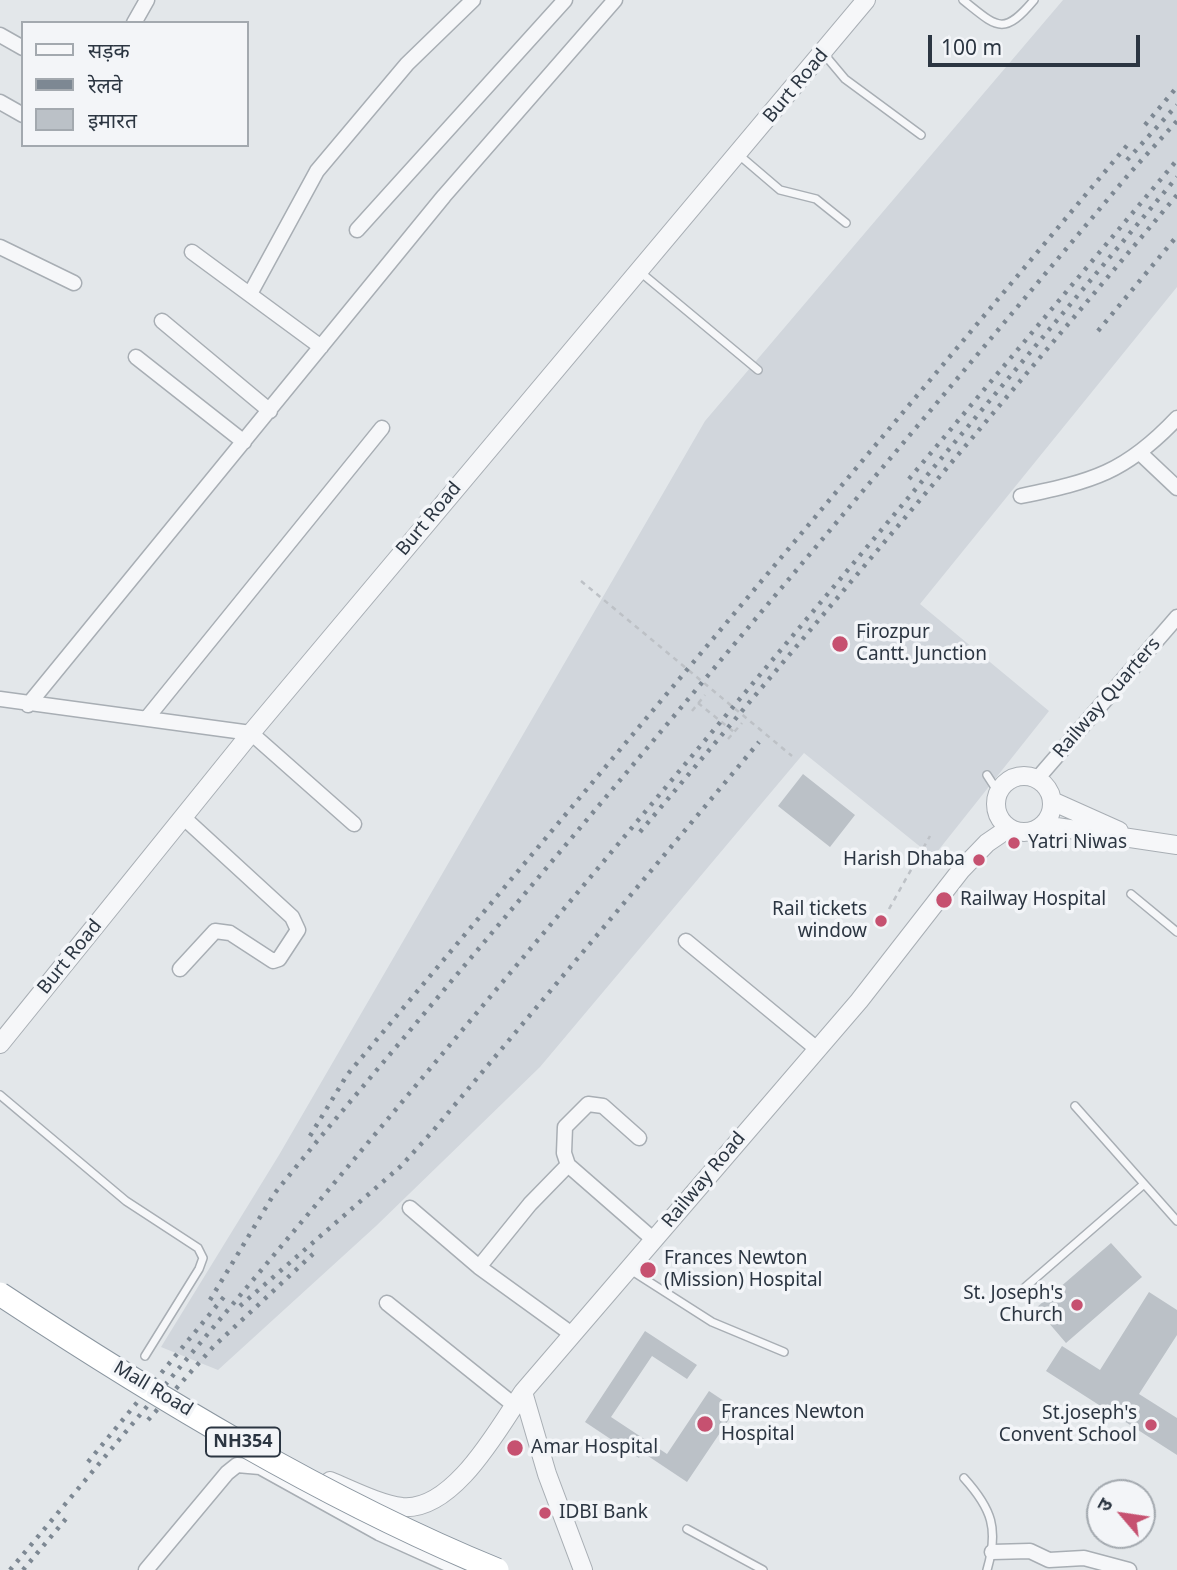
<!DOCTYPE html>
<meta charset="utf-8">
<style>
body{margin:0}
#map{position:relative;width:1177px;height:1570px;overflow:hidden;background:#e3e7ea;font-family:"Noto Sans","Noto Sans Devanagari",sans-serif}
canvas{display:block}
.legend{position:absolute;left:21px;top:21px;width:228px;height:126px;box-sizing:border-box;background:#f3f5f8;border:2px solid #a3a9af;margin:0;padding:9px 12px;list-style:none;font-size:21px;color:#2c3642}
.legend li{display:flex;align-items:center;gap:14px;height:35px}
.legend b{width:35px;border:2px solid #a3a9af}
.north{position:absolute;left:1086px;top:1479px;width:70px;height:70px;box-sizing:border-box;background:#f3f5f8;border:2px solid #a3a9af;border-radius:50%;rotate:299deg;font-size:19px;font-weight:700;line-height:28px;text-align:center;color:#2c3642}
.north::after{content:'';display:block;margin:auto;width:24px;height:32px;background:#c65170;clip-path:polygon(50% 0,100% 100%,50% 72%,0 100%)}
.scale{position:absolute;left:928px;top:35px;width:212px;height:32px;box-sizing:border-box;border:4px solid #2c3642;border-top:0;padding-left:9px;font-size:21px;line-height:24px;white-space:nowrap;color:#2c3642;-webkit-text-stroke:5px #f3f5f8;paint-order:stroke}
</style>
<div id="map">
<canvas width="1177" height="1570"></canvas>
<ul class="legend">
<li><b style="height:9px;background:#f6f7f9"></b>सड़क</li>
<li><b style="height:9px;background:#7d8893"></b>रेलवे</li>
<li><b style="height:19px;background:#bbc1c7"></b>इमारत</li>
</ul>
<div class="north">उ</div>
<div class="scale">100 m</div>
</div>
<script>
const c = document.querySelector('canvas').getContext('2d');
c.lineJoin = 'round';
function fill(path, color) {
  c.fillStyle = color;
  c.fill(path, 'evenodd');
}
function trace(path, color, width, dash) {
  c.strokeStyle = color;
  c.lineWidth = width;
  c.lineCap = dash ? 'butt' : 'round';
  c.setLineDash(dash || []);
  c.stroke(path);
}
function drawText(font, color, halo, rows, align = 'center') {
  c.font = font + ' "Noto Sans",sans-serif';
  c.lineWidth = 7;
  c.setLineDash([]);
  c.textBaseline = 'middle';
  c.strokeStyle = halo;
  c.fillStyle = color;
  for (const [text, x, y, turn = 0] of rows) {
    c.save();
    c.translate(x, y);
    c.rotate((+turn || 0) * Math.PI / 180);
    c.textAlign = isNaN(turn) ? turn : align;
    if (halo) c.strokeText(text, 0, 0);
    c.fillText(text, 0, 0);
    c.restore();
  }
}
const built = new Path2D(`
 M1063 0H1177V287L920 604 1049 711 933 857 804 753 540 1067 376 1226 218 1370 161 1347 279 1155 705 421Z`);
const building = new Path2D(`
 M803 774 855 815 830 847 778 806Z
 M1111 1243 1142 1277 1066 1343 1036 1308Z
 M1149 1292 1177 1310V1335L1139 1394 1177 1418V1455L1046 1371 1062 1346 1100 1370Z
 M645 1331 697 1365 687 1379 652 1356 611 1417 667 1454 709 1391 736 1409 687 1482 642 1452 639 1458 585 1422Z`);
const path = new Path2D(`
 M581 581 792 756
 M698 703 734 732
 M692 711 705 695
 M728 739 742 723
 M889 909 930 836`);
const service = new Path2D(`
 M963 0C997 27 1003 37 1034 0
 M824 54 845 79 921 135
 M739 155 780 190 816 199 846 223
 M639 271 758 370
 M987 775 998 792
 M1131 894 1177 932
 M0 1095 126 1201 198 1248 203 1258 199 1269 145 1356
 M1075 1106 1177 1221
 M629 1269 712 1322 784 1352
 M1023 1289 1144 1184
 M964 1478C992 1509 999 1529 987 1570
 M687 1529 763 1570`);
const minor = new Path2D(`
 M134 23 147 0
 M0 35 23 48
 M0 102 23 115
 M357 230 565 0
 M0 247 74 283
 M192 252 321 347
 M250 294 317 171 407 64 473 0
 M162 321 270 411
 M136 357 244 442
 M1140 453 1177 488
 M1021 496C1093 481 1125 473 1177 418
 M0 699 251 733 354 824
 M28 705 444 196 615 0
 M147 718 382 428
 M1037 779 1177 617
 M686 941 817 1049
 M180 969 215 931 230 933 273 961 279 959 298 930 292 917 183 817
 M639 1138 603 1106 588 1104 565 1127 564 1153 568 1165 654 1240
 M410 1208 479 1267 573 1335
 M479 1267 530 1204 568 1165
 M387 1303 514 1405
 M992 1552 1030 1551 1049 1560 1084 1558 1129 1570
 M146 1570 227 1473 237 1465 260 1467 379 1533 461 1570`);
const tertiary = new Path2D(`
 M996 804a28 28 0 1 1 56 0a28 28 0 1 1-56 0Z
 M1052 801 1119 831
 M1043 825 1177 845
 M0 1044 251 733 866 0
 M330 1481C352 1490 379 1504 402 1507 453 1512 498 1429 523 1392
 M583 1570 547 1474 523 1392 859 1001 961 870 987 843 1009 828`);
const rail = new Path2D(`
 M1145 125 1177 87
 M1127 160 1177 105
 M1098 331 1177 236
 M909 479 1177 160
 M640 832 1177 195
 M310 1136 347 1075 1129 143
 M210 1300 274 1194 318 1140 1129 174 1177 121
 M240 1306 401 1166 432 1132 759 742
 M148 1420 214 1346 313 1254
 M88 1462 228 1292
 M10 1570 1177 177
 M23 1570 70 1514`);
const trunkBridge = new Path2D(`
 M0 1294C153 1395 328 1501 497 1570`);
const markers = [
 [840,644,9,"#c65170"],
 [1014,843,7,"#c65170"],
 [979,860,7,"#c65170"],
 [944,900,9,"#c65170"],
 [881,921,7,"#c65170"],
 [648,1270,9,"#c65170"],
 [1077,1305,7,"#c65170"],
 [705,1424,9,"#c65170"],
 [1151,1425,7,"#c65170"],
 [515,1448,9,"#c65170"],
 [545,1513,7,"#c65170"]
];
const shields = [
 [243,1442,74]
];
const shieldNames = [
 ["NH354",243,1442]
];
const streetNames = [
 ["Burt Road",796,86,-50],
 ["Burt Road",429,519,-50],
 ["Railway Quarters",1107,698,-49],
 ["Burt Road",70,957,-51],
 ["Railway Road",704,1180,-50],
 ["Mall Road",153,1389,31]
];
const poiNames = [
 ["Firozpur",856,633],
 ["Cantt. Junction",856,655],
 ["Yatri Niwas",1028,843],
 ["Harish Dhaba",965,860,"right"],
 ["Railway Hospital",960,900],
 ["Rail tickets",867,910,"right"],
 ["window",867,932,"right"],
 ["Frances Newton",664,1259],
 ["(Mission) Hospital",664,1281],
 ["St. Joseph's",1063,1294,"right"],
 ["Church",1063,1316,"right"],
 ["Frances Newton",721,1413],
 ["Hospital",721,1435],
 ["St.joseph's",1137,1414,"right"],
 ["Convent School",1137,1436,"right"],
 ["Amar Hospital",531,1448],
 ["IDBI Bank",559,1513]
];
fill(built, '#d1d6dc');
fill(building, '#bbc1c7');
trace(service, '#a8aeb4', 10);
trace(minor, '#a8aeb4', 17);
trace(tertiary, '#a8aeb4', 20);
trace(path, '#bdc1c6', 2.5, [5, 5]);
trace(service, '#f6f7f9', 7);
trace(minor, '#f6f7f9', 14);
trace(tertiary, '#f6f7f9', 18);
trace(rail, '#7d8893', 4.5, [3.5, 7]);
trace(trunkBridge, '#8b96a0', 25, []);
trace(trunkBridge, '#fff', 23);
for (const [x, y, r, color] of markers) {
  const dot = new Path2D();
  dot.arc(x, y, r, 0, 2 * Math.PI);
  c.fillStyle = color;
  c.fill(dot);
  trace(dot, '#f3f5f8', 2.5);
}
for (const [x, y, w] of shields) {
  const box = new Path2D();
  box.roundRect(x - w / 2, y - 14.5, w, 29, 5);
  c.fillStyle = '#f3f5f8';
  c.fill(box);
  trace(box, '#2c3642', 2);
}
drawText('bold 18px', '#2c3642', null, shieldNames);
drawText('19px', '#2c3642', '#f3f5f8', streetNames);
drawText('19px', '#2c3642', '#f3f5f8', poiNames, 'left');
</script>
